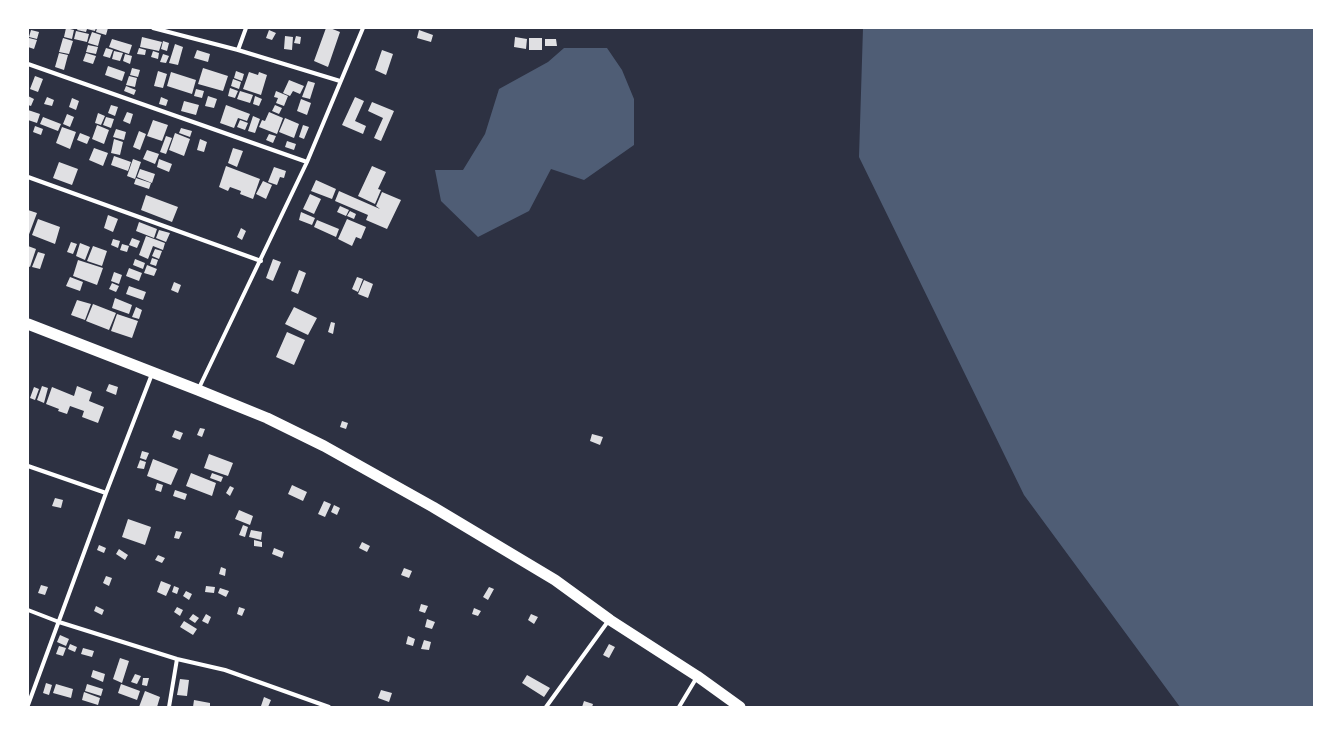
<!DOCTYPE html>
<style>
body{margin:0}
#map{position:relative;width:1342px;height:735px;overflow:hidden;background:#2d3142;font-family:"IBM Plex Serif",serif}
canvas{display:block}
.frame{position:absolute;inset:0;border:29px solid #fff;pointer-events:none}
</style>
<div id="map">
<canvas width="1342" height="735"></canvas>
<div class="frame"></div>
</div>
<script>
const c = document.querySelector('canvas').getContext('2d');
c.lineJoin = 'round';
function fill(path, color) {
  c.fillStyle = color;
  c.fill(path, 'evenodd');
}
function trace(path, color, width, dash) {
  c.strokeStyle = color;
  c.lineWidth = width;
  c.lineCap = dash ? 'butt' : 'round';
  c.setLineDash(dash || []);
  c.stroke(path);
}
const water = new Path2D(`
 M863 28H1314V707H1180L1024 495 859 157Z
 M564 48H607L622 70 634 99V145L584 180 551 169 529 211 478 237 441 201 435 170H463L485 134 499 89 548 62Z`);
const building = new Path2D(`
 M66 28 74 30 72 39 64 37Z
 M78 28H96L95 31 87 29 86 32 77 30Z
 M97 28H108L106 35 96 32Z
 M326 28H330L340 32 328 67 314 61Z
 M31 30 39 32 37 39 29 37Z
 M269 30 276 33 272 40 266 38Z
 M419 30 433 35 431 42 417 38Z
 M76 31 89 34 87 42 74 39Z
 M92 32 101 35 98 46 88 43Z
 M285 36 293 37 292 50 284 49Z
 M296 36 301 37 300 44 294 43Z
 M142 37 162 42 159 51 140 47Z
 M515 37 527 39 526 49 514 47Z
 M29 38 37 40 34 49 28 47Z
 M63 38 73 41 69 54 59 52Z
 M529 38H542V50H529Z
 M112 39 132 45 129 54 109 47Z
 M545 39H556L557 46H545Z
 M163 41 169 43 167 51 161 49Z
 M175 44 183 47 178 65 169 63Z
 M88 45 98 47 96 54 86 52Z
 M106 48 113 50 110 58 103 56Z
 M139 48 146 50 145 55 137 54Z
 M197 50 210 54 208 62 194 58Z
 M382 50 393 54 386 75 375 70Z
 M114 51 123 53 120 61 112 59Z
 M153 51 159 53 158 59 151 57Z
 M59 53 68 55 64 70 55 67Z
 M86 53 96 56 93 64 83 61Z
 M125 54 132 56 130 64 123 61Z
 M163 54 169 56 166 63 160 62Z
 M108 66 125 72 122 81 105 75Z
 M132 68 140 70 138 77 130 75Z
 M203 68 228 76 223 91 198 84Z
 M158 71 167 74 163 88 154 86Z
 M236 71 244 74 242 81 234 78Z
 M171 72 196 80 192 94 167 86Z
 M249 72 258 75 259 72 267 75 261 95 243 89Z
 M35 76 43 79 38 92 30 89Z
 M129 76 137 78 135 87 126 85Z
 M233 79 241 82 239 89 231 86Z
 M289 80 304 86 300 94 293 91 290 96 283 93Z
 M308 81 315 83 310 99 302 97Z
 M126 86 136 90 134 95 124 91Z
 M230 88 238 91 235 98 228 96Z
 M196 89 204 91 202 98 194 96Z
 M240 91 253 95 250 103 237 99Z
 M276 91 288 96 284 106 276 103 278 98 274 97Z
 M28 96 34 99 31 106 28 105Z
 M208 96 217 99 214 108 205 106Z
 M255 96 262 99 259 106 253 104Z
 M47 97 54 100 52 106 44 104Z
 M161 97 168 100 166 106 159 104Z
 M355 97 364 101 355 121 366 126 363 134 342 125Z
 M72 98 79 101 76 110 69 107Z
 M301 99 311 103 307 115 297 111Z
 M184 101 199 105 196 115 181 111Z
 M372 102 394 111 381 141 374 138 383 118 368 111Z
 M111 105 118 107 115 116 108 113Z
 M226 105 250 114 247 121 238 118 234 128 220 123Z
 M275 105 282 108 279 114 272 111Z
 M28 110 40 114 37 123 28 120Z
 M127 112 133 114 130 124 123 121Z
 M269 112 283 118 277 134 259 127 262 120 265 121Z
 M98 113 105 116 101 125 95 123Z
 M67 114 74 117 70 127 63 124Z
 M253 116 260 119 255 133 248 131Z
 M43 117 61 124 58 131 40 124Z
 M106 117 114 119 111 128 103 125Z
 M285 118 299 124 294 138 279 132Z
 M153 120 168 125 162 141 147 136Z
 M240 120 248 123 245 130 237 127Z
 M97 125 109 130 104 144 92 139Z
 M303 125 309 127 304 139 299 137Z
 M35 126 43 129 41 135 33 132Z
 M62 127 76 132 70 149 56 143Z
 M181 128 192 131 190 137 179 133Z
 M116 129 126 132 124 140 113 137Z
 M139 131 146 134 140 150 133 147Z
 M80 133 90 137 87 144 77 140Z
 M175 133 190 139 184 156 169 150Z
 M269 134 276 136 273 143 266 140Z
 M166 136 172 138 166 154 160 152Z
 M114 139 123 142 120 155 111 153Z
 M200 139 207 142 204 152 197 150Z
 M287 141 296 144 294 150 285 147Z
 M94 148 108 153 103 166 89 160Z
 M233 148 243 151 237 167 228 163Z
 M147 150 159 154 155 164 143 159Z
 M114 156 131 162 128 171 111 165Z
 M133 159 141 162 135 179 127 176Z
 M159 159 172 164 169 172 157 167Z
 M59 162 78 169 72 185 53 178Z
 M226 166 260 179 253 199 240 194 241 191 230 187 228 191 219 187Z
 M372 166 386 172 378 189 381 190 375 204 358 196Z
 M274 167 286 171 284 178 280 177 277 185 268 182Z
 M140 169 155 174 152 183 137 177Z
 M136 178 151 183 149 189 134 184Z
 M316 180 336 189 332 199 311 191Z
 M263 181 272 185 266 199 256 194Z
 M339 191 380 209 376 206 382 192 401 200 387 229 366 220 368 215 335 201Z
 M310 194 321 199 314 214 303 209Z
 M146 195 178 207 172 222 141 210Z
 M340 206 349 210 346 216 337 212Z
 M28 210 37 213 28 237Z
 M350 211 356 214 354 219 347 216Z
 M301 212 315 218 312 225 299 220Z
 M108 215 118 219 113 232 104 228Z
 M38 219 60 227 55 244 32 235Z
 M347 219 366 227 361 239 356 237 352 246 338 239Z
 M317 220 339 229 336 237 314 227Z
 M139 222 157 229 154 238 136 231Z
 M241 228 246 231 242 240 237 237Z
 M159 230 170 233 166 242 156 238Z
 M146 236 165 243 163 250 153 246 148 259 139 255Z
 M132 238 140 241 137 248 129 245Z
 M113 239 120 241 118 248 111 245Z
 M71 242 77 244 73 254 67 252Z
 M80 243 90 247 85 260 76 256Z
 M122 244 129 246 127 252 120 250Z
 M28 246 36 249 30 267 28 266Z
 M93 246 107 251 102 266 87 261Z
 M155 249 162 251 159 259 152 256Z
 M38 252 45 254 40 269 32 267Z
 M152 258 158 260 156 266 150 264Z
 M135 259 145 263 143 269 133 265Z
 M273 259 281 262 273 281 266 278Z
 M78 260 103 268 97 285 73 276Z
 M147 265 157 269 154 276 144 273Z
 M129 268 142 273 139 281 126 276Z
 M299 270 306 273 298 294 291 291Z
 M114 272 122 275 119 284 111 281Z
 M70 277 83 282 80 291 66 286Z
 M357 277 363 279 358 292 352 289Z
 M364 280 373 284 368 298 358 294Z
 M174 282 181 285 178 293 171 290Z
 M112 283 119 286 116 292 109 289Z
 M129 286 146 292 143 300 126 294Z
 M115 298 132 305 129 314 112 308Z
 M77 300 91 304 85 320 71 315Z
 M93 304 116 313 109 330 86 321Z
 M136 307 142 310 139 319 132 317Z
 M294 307 317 318 308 335 285 324Z
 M117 314 138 321 132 338 111 331Z
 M331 322 335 323 333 334 328 332Z
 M287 332 305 340 294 365 276 357Z
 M109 384 118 387 116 395 106 391Z
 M42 386 48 388 44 403 37 400Z
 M77 386 92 392 89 401 104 407 98 423 82 417 84 411 70 406 67 414 58 411 59 409 46 404 52 387 74 396Z
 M34 387 39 389 35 400 30 398Z
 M342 421 348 423 346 429 340 427Z
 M200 428 205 429 202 437 197 435Z
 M175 430 183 433 180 440 172 437Z
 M592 434 603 437 600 445 590 441Z
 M142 451 149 453 146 460 140 458Z
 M209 454 233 463 228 476 204 468Z
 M153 459 178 469 171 485 147 476Z
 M140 460 146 462 144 469 137 468Z
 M191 473 216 483 212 496 186 486Z
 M212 473 223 477 221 482 210 478Z
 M157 483 163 485 161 492 155 490Z
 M292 485 307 492 303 501 288 494Z
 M230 486 234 488 230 496 226 493Z
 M175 490 187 494 185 500 173 496Z
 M55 498 63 500 61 508 52 506Z
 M324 501 331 504 325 517 318 514Z
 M334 505 340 508 337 515 331 512Z
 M239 510 253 516 250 525 235 519Z
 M128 519 151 527 145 545 122 537Z
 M243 525 248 527 245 537 239 535Z
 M251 530 262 532 261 540 249 537Z
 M176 531 182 532 179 539 174 538Z
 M254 540 262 542V547L254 546Z
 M362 542 370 546 367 552 359 548Z
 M99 545 106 548 104 553 97 550Z
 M274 548 284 552 282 558 272 554Z
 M119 549 128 555 125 560 116 554Z
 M158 555 165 558 162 563 155 560Z
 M221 567 226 569 225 576 219 574Z
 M404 568 412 571 409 578 401 575Z
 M106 576 112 578 109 586 103 583Z
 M161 581 171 585 166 596 157 592Z
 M41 585 48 587 45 595 38 593Z
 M174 586 179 588 177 594 172 592Z
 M206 586 215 587 214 593 205 592Z
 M489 587 494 589 488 600 483 597Z
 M220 588 229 591 226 597 218 593Z
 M186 591 192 594 189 600 183 596Z
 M421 604 428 606 425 613 419 611Z
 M96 606 104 610 102 615 94 611Z
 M177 607 183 610 180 616 174 612Z
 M239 607 245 609 242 616 237 614Z
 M474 608 481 611 478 616 472 614Z
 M193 614 199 618 195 623 189 619Z
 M206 614 211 617 208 624 202 621Z
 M531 614 538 617 534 624 528 620Z
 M427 619 435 622 432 629 425 627Z
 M184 621 197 629 193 635 180 627Z
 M60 635 69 639 66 646 57 642Z
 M408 636 415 639 413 646 406 644Z
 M424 640 431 642 429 650 421 649Z
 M70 644 77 647 75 652 68 649Z
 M609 644 615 647 609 658 603 655Z
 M59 646 66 648 63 656 56 654Z
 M83 648 94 651 92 657 81 654Z
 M120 658 129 661 122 683 113 679Z
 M93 670 105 674 103 682 91 677Z
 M135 674 141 676 137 684 131 682Z
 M527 675 550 688 544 697 522 683Z
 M143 678H149L147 686 142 685Z
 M180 679 189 680 187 696 177 695Z
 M46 683 52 685 49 695 43 693Z
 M56 684 73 689 71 698 53 693Z
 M87 684 103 689 101 696 85 691Z
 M121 684 140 691 137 700 118 693Z
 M381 690 392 693 389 702 378 698Z
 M145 691 160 697 157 707H139Z
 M84 692 100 698 98 705 82 700Z
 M264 697 271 700 268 707 261 706Z
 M194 700 210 703V707H193Z
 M584 701 593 704 592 707H582Z`);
const minor = new Path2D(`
 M153 28 238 50 340 81
 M238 50 246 28
 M28 64 307 162
 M28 177 261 261
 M198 390 307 162 363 28
 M28 466 106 493
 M28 610 59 622 177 659 225 670 329 707
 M28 705 106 493 152 374
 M169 707 177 659
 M546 707 609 620
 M679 707 697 677`);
const trunk = new Path2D(`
 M28 324 198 390 267 418 324 446 433 507 555 580 610 620 697 676 740 707`);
fill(water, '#4f5d75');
fill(building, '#e0e0e3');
trace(minor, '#fff', 4);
trace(trunk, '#fff', 11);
</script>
